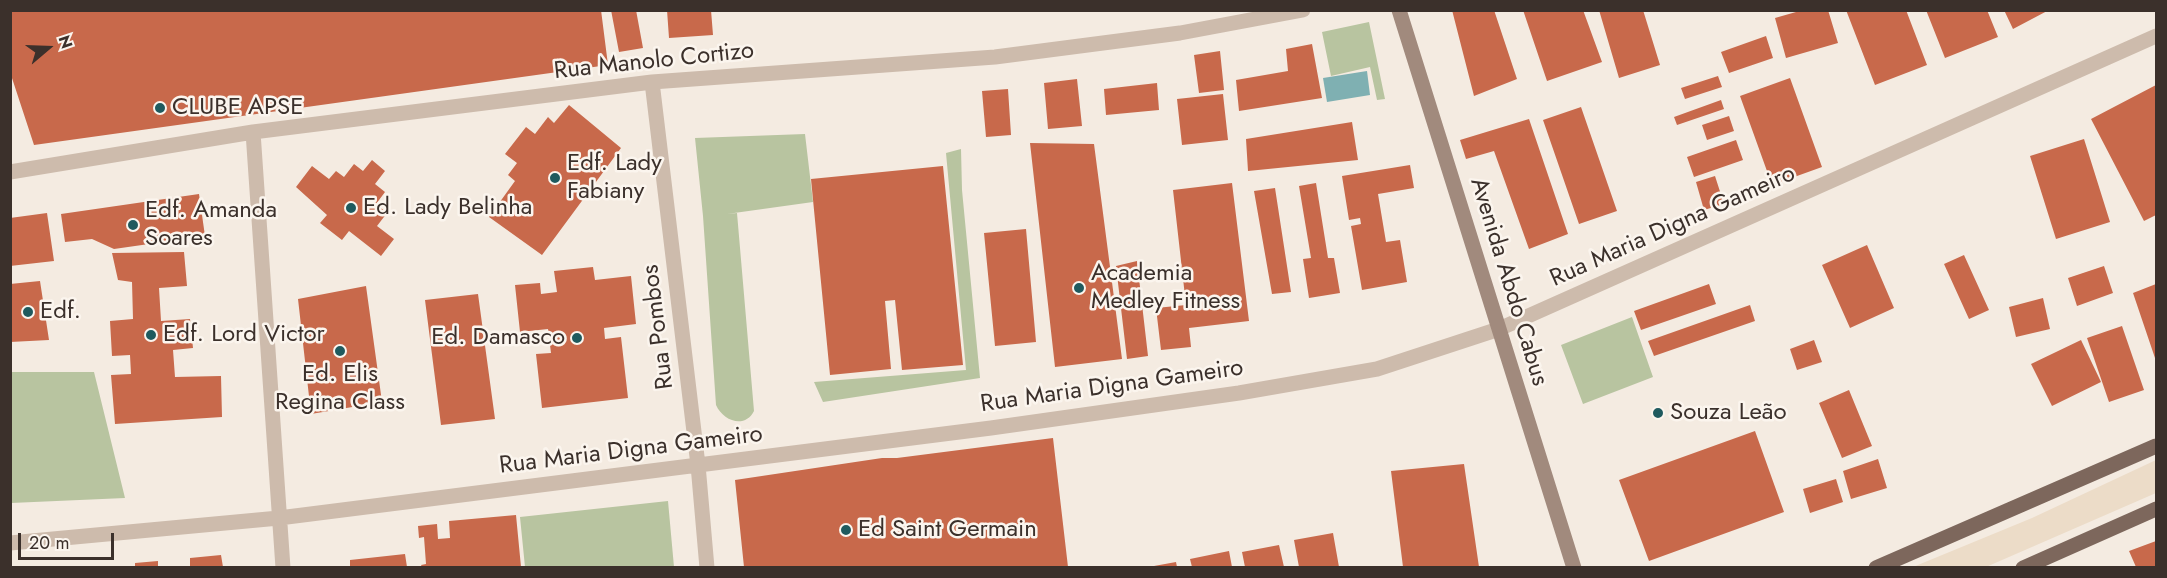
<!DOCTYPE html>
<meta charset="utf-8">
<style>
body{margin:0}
#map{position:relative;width:2167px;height:578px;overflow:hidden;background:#f4ebe1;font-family:Jost,sans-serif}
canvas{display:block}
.frame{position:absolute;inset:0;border:12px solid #3b302b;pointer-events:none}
.north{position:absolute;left:18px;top:18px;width:60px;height:60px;-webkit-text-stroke:4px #fbf5ee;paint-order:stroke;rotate:71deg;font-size:16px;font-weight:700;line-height:24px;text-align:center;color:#3b302b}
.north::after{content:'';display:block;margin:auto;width:21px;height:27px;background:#3b302b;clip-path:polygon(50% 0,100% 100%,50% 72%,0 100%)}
.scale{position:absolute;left:18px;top:533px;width:96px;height:27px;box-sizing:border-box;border:3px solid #3b302b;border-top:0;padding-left:8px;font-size:18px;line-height:21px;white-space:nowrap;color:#3b302b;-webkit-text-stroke:4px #fbf5ee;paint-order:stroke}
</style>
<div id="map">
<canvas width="2167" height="578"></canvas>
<div class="frame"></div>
<div class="north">N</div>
<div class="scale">20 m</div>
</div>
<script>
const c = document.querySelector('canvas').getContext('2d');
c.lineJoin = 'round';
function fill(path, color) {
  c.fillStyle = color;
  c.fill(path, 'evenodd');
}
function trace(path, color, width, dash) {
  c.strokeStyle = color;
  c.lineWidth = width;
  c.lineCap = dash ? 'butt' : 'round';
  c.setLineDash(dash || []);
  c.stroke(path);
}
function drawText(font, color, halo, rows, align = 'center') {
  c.font = font + ' Jost,sans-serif';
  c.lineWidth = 5;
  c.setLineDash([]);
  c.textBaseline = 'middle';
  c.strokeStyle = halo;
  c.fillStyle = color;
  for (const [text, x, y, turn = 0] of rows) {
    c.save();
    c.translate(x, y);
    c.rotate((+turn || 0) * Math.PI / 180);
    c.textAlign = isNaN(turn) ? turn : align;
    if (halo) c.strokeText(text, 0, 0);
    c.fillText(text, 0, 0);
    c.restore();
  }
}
const green = new Path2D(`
 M1369 22 1385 99 1377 100 1370 67 1331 76 1322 32Z
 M805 134 813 202 727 214 737 213 754 411C745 429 723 421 716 405L703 216 695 138Z
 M961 149 962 190 980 378 823 402 814 382 966 370 946 153Z
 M1632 317 1653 377 1583 404 1561 345Z
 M10 372H94L125 498 11 503Z
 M668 501 674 567H525L520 517Z`);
const plaza = new Path2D(`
 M2156 460V493L1986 567H1913L2032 518Z`);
const water = new Path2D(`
 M1367 71 1370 95 1327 102 1323 78Z`);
const building = new Path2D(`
 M10 10H601L608 65 34 145 10 72Z
 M611 10H636L643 48 619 52Z
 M667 10H711L713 35 669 38Z
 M1452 10H1494L1517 79 1474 96Z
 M1523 10H1583L1602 62 1547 81Z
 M1599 10H1643L1660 65 1619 78Z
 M1803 10H1828L1838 43 1786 58 1775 18Z
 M1846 10H1906L1927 65 1875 85Z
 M1926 10H1987L1998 37 1945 58Z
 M2004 10H2049L2013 29Z
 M1766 36 1773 58 1729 73 1721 52Z
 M1312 44 1322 98 1239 111 1236 80 1288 71 1286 49Z
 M1220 51 1224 90 1199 93 1194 55Z
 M1718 76 1722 87 1685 99 1681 88Z
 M1790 78 1822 167 1772 185 1740 96Z
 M1077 79 1082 126 1048 129 1044 83Z
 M1157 83 1159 110 1106 115 1104 89Z
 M2156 85V215L2144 221 2091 119Z
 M1008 89 1011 135 986 137 982 91Z
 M1223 94 1228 140 1182 145 1177 99Z
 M1721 100 1724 109 1677 125 1674 117Z
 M569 105 621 148 542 255 489 217 515 181 508 175 517 163 505 154 526 127 535 134 548 117 554 123Z
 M1581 107 1617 211 1579 224 1543 120Z
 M1729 116 1734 131 1707 140 1702 125Z
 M1529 119 1568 234 1529 249 1494 151 1466 159 1460 140Z
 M1352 122 1358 160 1248 171 1246 139Z
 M2084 139 2110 222 2056 239 2030 156Z
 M1736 140 1743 160 1694 177 1687 157Z
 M1030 143 1094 144 1122 359 1055 367Z
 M372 160 385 171 375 184 385 192 376 204 387 213 377 226 394 239 381 256 349 231 342 240 320 223 327 215 296 187 312 166 329 179 336 171 344 177 354 164 363 171Z
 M1410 165 1414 188 1378 194 1386 242 1400 240 1407 282 1362 290 1351 226 1361 224 1360 218 1349 220 1342 176Z
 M943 166 963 365 902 370 895 300 885 301 891 369 830 375 811 179Z
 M1715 176 1724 204 1704 210 1696 182Z
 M1232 183 1249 321 1189 328 1191 347 1161 350 1156 308 1186 305 1173 190Z
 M1316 183 1328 258H1334L1340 293 1309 298 1303 259 1311 258 1299 186Z
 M1275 188 1291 292 1272 294 1254 191Z
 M199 194 205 236 114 249 92 239 65 242 61 214Z
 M47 213 54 261 10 266V218Z
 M1026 229 1036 342 995 346 984 233Z
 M1867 245 1894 308 1850 328 1822 265Z
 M184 252 187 286 159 288 161 321 190 319 193 348 173 350 175 377 221 376 222 417 115 424 111 375 131 374 130 355 112 356 110 321 133 319 132 282 118 280 112 253Z
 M1964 255 1989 310 1969 319 1944 264Z
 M1137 261 1148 356 1127 359 1116 266Z
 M2104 266 2113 293 2077 306 2068 278Z
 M593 267 595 280 631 276 636 324 604 328 605 339 621 337 628 398 542 408 536 354 551 353 548 329 520 332 515 285 540 283 541 294 557 292 554 271Z
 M40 281 49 340 10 342V284Z
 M1709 284 1716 304 1641 330 1634 311Z
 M2156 284V361L2133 293Z
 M366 286 382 402 311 414 298 299Z
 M478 294 495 419 441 425 425 300Z
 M2043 298 2050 329 2016 337 2009 307Z
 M1750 305 1755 321 1654 356 1648 341Z
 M2122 326 2144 390 2109 402 2087 338Z
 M1814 340 1822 362 1797 370 1790 349Z
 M2081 340 2101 382 2052 406 2031 364Z
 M1849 390 1872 446 1842 458 1819 403Z
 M1755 431 1784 512 1649 561 1619 480Z
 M1053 438 1068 567H744L735 480 882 458H897Z
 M1878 459 1887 488 1851 499 1843 471Z
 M1464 464 1479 567H1403L1391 471Z
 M1836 479 1843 502 1810 513 1803 489Z
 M516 515 521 567H422L421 565 426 564 424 537 419 538 418 526 437 524 438 539 450 538 449 521Z
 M1333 533 1339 567H1299L1294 540Z
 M2156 541V567H2136L2129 551Z
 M1279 545 1284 567H1245L1242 552Z
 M1229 551 1232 567H1192L1190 559Z
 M405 554 407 567H350V560Z
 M221 555 223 567H190V558Z
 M158 561V567H135V563Z
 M1176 562 1177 567H1154V566Z`);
const street = new Path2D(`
 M652 82 698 465 707 568
 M253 132 283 568
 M10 172 253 132 652 82 995 57 1180 33 1303 10
 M10 543 279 518 991 428 1239 393 1377 369 1499 329 2156 36`);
const secondary = new Path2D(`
 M1399 10 1574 568`);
const primary = new Path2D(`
 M1876 568 2156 446
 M2023 568 2156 509`);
const markers = [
 [160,108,6,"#1f5a5e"],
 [555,178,6,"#1f5a5e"],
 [351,208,6,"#1f5a5e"],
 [133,225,6,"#1f5a5e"],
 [1079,288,6,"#1f5a5e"],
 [28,312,6,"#1f5a5e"],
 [151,335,6,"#1f5a5e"],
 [577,338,6,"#1f5a5e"],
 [340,351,6,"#1f5a5e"],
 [1658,413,6,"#1f5a5e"],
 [846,530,6,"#1f5a5e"]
];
const streetNames = [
 ["Rua Manolo Cortizo",654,62,-6],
 ["Rua Maria Digna Gameiro",1673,227,-24],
 ["Avenida Abdo Cabus",1508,282,73],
 ["Rua Pombos",659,327,-97],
 ["Rua Maria Digna Gameiro",1112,387,-8],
 ["Rua Maria Digna Gameiro",631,451,-7]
];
const poiNames = [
 ["CLUBE APSE",172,108],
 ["Edf. Lady",567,164],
 ["Fabiany",567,192],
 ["Ed. Lady Belinha",363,208],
 ["Edf. Amanda",145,211],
 ["Soares",145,239],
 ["Academia",1091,274],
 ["Medley Fitness",1091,302],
 ["Edf.",40,312],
 ["Edf. Lord Victor",163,335],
 ["Ed. Damasco",565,338,"right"],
 ["Ed. Elis",340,375,"center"],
 ["Regina Class",340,403,"center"],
 ["Souza Leão",1670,413],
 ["Ed Saint Germain",858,530]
];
fill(green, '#b8c4a0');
fill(plaza, '#ecdcc8');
fill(water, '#7fb0b2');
fill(building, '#c8694b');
trace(street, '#cdbbac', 15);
trace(secondary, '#a18a7d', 15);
trace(primary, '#7d675c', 15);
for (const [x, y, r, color] of markers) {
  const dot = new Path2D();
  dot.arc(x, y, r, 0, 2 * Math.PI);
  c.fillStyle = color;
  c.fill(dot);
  trace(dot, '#fbf5ee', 2);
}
drawText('24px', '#3b302b', '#fbf5ee', streetNames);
drawText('24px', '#3b302b', '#fbf5ee', poiNames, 'left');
</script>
